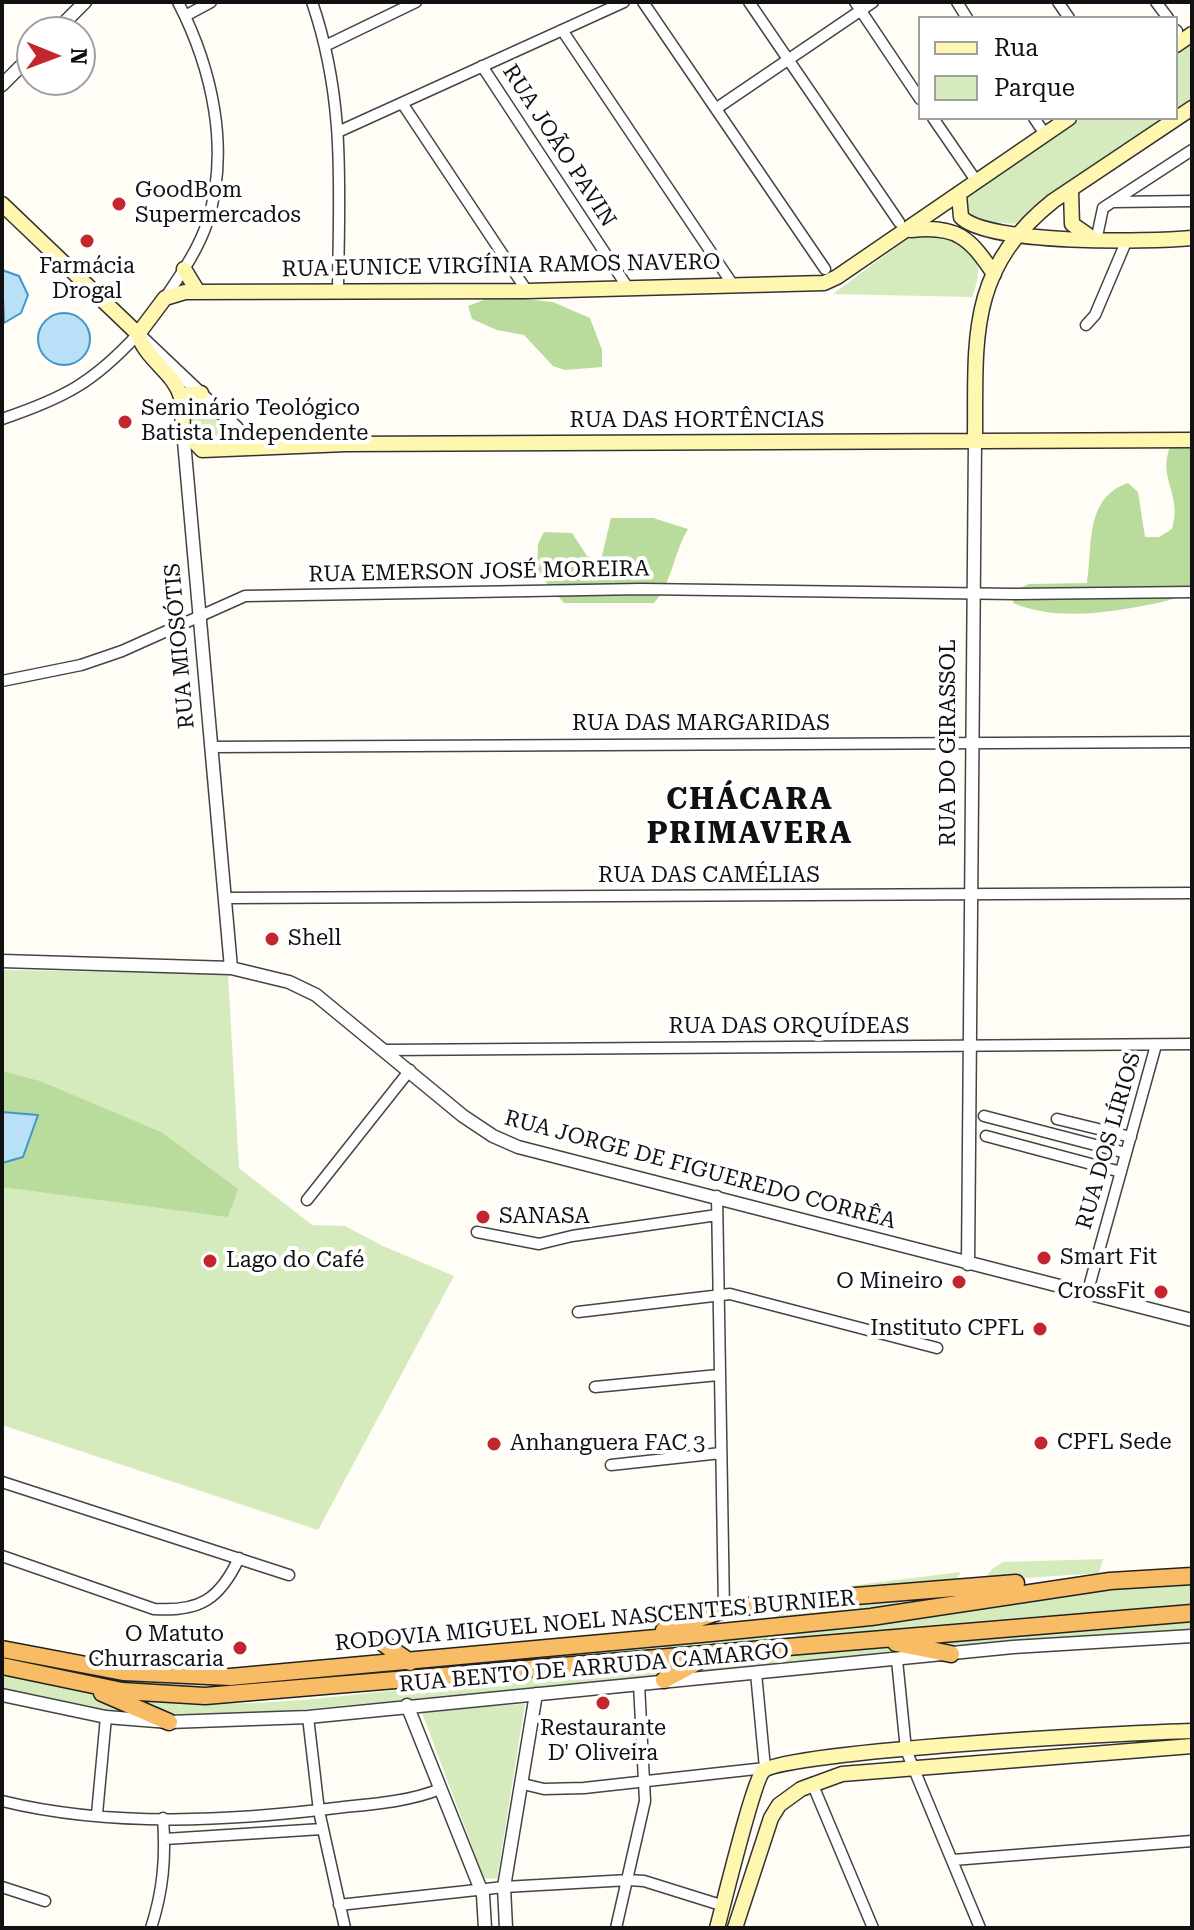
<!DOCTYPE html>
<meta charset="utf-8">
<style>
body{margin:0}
#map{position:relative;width:1194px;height:1930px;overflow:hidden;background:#fffdf5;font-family:"Roboto Serif",serif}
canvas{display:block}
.frame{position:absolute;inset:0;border:4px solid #111;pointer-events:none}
.legend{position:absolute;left:918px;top:16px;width:260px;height:104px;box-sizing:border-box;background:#fff;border:2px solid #a0a0a0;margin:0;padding:10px 14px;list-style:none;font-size:24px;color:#111}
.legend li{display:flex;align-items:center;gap:16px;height:40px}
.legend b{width:40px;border:2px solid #a0a0a0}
.north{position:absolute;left:16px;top:16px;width:80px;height:80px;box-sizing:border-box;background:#fff;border:2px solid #a0a0a0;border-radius:50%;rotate:91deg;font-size:22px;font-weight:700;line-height:32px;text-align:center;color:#111}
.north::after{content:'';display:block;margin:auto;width:28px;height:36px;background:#c4262e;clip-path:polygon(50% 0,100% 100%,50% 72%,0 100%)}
</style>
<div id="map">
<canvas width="1194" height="1930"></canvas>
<div class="frame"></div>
<ul class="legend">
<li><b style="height:10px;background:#fff6b0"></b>Rua</li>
<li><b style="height:22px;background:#d5ebbd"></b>Parque</li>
</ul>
<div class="north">N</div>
</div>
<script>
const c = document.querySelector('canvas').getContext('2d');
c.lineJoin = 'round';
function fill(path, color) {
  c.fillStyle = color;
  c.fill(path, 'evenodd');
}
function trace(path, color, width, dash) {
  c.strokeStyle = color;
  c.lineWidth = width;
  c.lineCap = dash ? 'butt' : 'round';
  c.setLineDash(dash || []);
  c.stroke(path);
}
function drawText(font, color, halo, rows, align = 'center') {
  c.font = font + ' "Roboto Serif",serif';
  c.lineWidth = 8;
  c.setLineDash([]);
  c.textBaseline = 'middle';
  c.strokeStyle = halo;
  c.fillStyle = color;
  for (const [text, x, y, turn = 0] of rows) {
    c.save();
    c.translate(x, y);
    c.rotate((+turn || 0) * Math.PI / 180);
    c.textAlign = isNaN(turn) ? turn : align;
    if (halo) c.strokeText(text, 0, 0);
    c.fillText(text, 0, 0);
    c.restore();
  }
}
const green = new Path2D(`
 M1192 42V104L1176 115V53Z
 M1081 118H1172L1020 224 972 221 962 213 966 197Z
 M915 233C954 238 994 246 972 297L833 294Z
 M196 396 228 431 221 442 197 443C186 429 187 415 188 398Z
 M2 970 228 974 239 1168 312 1225 345 1226 383 1246 454 1276 318 1530 2 1425Z
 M1103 1559 1099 1573 983 1581 992 1569 1003 1562Z
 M961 1572 955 1582 784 1594Z
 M1192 1584V1606L1014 1618 805 1637 784 1634 1088 1589Z
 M948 1593V1597L879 1610 778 1620 776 1617 786 1608Z
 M1192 1620V1632L953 1649 915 1641Z
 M766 1634 770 1641 187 1690 114 1684 2 1661V1655L148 1681 197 1683Z
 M885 1645 925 1652 704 1673 703 1670 716 1660Z
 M671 1662 690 1665 653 1678 215 1717 165 1713 141 1704 148 1700C250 1712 355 1693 458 1684 496 1686 533 1677 570 1673 604 1669 637 1669 671 1662Z
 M2 1674 84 1690 120 1708 122 1712 2 1689Z
 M525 1704 497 1879 484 1878 421 1710Z`);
const forest = new Path2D(`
 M494 296 553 302 590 318 602 350V367L565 370 553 366 524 335 497 330 472 319 468 306Z
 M1192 443V594C1181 595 1172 600 1162 602 1115 612 1058 622 1013 603L1017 589 1029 584 1087 583C1093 546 1084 498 1128 483L1138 492 1145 537H1159L1172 529C1183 492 1156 480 1171 444Z
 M611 518H653L688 529C674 552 672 583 654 603H564L537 572 538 544 544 532 572 533 587 556 601 560Z
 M2 1071 40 1081 161 1132 238 1189 228 1217 2 1187Z`);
const water = new Path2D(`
 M2 270 19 276 28 295 21 313 4 323Z
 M38 339a26 26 0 1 1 52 0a26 26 0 1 1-52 0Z
 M2 1112 38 1115 23 1157 2 1163Z`);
const minor = new Path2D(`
 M312 2C346 101 339 188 338 291
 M643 2 825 269
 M749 2 899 222
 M855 2 920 99
 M957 2 967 18
 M1058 2 1069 18
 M1156 2 1168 18
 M185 16 211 2
 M562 30 733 285
 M1176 30 1177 31
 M327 45 416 2
 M482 66 628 288
 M402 103 527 291
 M717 108 873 2
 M933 118 977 182
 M1034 118 1045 134
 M340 131 624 2
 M1114 202 1192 201
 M1096 241 1103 208 1192 150
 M165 298C181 274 198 250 207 223 231 150 212 68 178 2
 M1086 325 1095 315 1126 242
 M2 419C64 398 93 383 138 334
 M2 681 81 665 122 651 245 596 641 589 1015 594 1192 592
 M211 747 1192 742
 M227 898 1192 893
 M386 1050 1192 1044
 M984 1116 1126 1153
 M1057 1119 1131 1137
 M986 1136 1121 1172
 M717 1196 724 1610
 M307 1200 410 1070
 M477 1232 539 1244 572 1236 717 1215
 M1087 1294 1156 1045
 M578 1312 730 1294 937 1348
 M595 1387 718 1375
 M611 1465 721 1453
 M2 1482 289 1575
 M2 1556 154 1609C200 1612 220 1599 239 1558
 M897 1660 906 1750 980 1928
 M308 1717 319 1811 345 1928
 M812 1783 873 1928
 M523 1784 544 1789 584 1788 765 1768 756 1673
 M2 1801C112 1828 233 1821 344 1807 375 1804 411 1801 440 1789
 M97 1814 106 1717
 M165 1839 322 1829
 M953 1860 1192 1841
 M2 1887 45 1901
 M339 1905 504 1887 629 1880 644 1881 724 1906
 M151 1928C163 1891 166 1858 163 1818
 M616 1928 645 1801 639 1684`);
const tertiary = new Path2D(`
 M55 32 85 2
 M2 85 32 55
 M138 334 237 428 231 440 218 449
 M183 430 231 968
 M2 961 231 968 289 982 316 995 463 1116 493 1136 518 1147 1192 1320
 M968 1264 975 441
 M2 1695 106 1717 169 1722 308 1717 1013 1647 1192 1636
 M407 1705 483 1895 485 1928
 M506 1928 504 1887 536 1694`);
const secondary = new Path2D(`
 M1176 45 1192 34
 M1071 191 1072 224 1092 238
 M959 195 961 217C988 245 1150 242 1192 238
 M2 204 138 334C146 360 174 372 181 397 184 407 182 419 183 430L202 450 346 444 1192 440
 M911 230C957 225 970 238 994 274
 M184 269 198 292
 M138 334 165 298 185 292 527 291 824 283 837 277 1069 118
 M182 399 188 394 201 393
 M975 441C976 342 966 270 1053 201L1192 108
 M717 1928C724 1903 753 1782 763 1771 782 1751 1141 1732 1192 1731
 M735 1928 771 1818 779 1805 801 1789 842 1774 1192 1746`);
const trunk = new Path2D(`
 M664 1630 724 1610 769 1603 1016 1583
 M896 1643 951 1654
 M384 1644 410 1662
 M2 1649 123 1672 230 1677 711 1633 871 1617 1110 1581 1192 1576
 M2 1666 122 1691 205 1696 1192 1613
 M664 1680 714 1653
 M102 1693 169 1722`);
const markers = [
 [119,204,8,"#c4262e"],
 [87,241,8,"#c4262e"],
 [125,422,8,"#c4262e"],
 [272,939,8,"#c4262e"],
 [483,1217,8,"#c4262e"],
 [1044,1258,8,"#c4262e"],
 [210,1261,8,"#c4262e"],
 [959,1282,8,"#c4262e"],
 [1161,1292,8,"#c4262e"],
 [1040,1329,8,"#c4262e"],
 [1041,1443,8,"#c4262e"],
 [494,1444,8,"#c4262e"],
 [240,1648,8,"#c4262e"],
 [603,1703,8,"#c4262e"]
];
const streetNames = [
 ["RUA JOÃO PAVIN",559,146,57],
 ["RUA EUNICE VIRGÍNIA RAMOS NAVERO",501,266,-1],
 ["RUA DAS HORTÊNCIAS",697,421],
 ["RUA EMERSON JOSÉ MOREIRA",479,572,-1],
 ["RUA MIOSÓTIS",180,646,-95],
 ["RUA DAS MARGARIDAS",701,724],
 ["RUA DO GIRASSOL",949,743,-90],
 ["RUA DAS CAMÉLIAS",709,876],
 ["RUA DAS ORQUÍDEAS",789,1027],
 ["RUA DOS LÍRIOS",1109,1141,-74],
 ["RUA JORGE DE FIGUEREDO CORRÊA",700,1170,15],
 ["RODOVIA MIGUEL NOEL NASCENTES BURNIER",595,1621,-5],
 ["RUA BENTO DE ARRUDA CAMARGO",594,1668,-5]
];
const poiNames = [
 ["GoodBom",135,191],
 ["Supermercados",135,216],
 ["Farmácia",87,267,"center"],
 ["Drogal",87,292,"center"],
 ["Seminário Teológico",141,409],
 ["Batista Independente",141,434],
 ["Shell",288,939],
 ["SANASA",499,1217],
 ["Smart Fit",1060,1258],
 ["Lago do Café",226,1261],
 ["O Mineiro",943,1282,"right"],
 ["CrossFit",1145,1292,"right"],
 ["Instituto CPFL",1024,1329,"right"],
 ["CPFL Sede",1057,1443],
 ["Anhanguera FAC 3",510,1444],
 ["O Matuto",224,1635,"right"],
 ["Churrascaria",224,1660,"right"],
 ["Restaurante",603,1729,"center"],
 ["D' Oliveira",603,1754,"center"]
];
const districtNames = [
 ["CHÁCARA",750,800],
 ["PRIMAVERA",750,834]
];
fill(green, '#d5ebbd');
fill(forest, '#b9dc9c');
fill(water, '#b9e0f7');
trace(water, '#3f96cf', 2);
trace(minor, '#444', 13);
trace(tertiary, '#444', 15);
trace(secondary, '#333', 17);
trace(trunk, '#222', 19);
trace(minor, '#fff', 10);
trace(tertiary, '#fff', 12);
trace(secondary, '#fff6b0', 14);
trace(trunk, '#f7bc64', 16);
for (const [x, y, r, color] of markers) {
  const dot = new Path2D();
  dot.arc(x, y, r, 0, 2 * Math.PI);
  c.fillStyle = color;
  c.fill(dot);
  trace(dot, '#fff', 3);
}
drawText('22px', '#111', '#fff', streetNames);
drawText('22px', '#111', '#fff', poiNames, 'left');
c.letterSpacing = '2px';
drawText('bold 30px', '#111', '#fff', districtNames);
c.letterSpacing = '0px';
</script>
